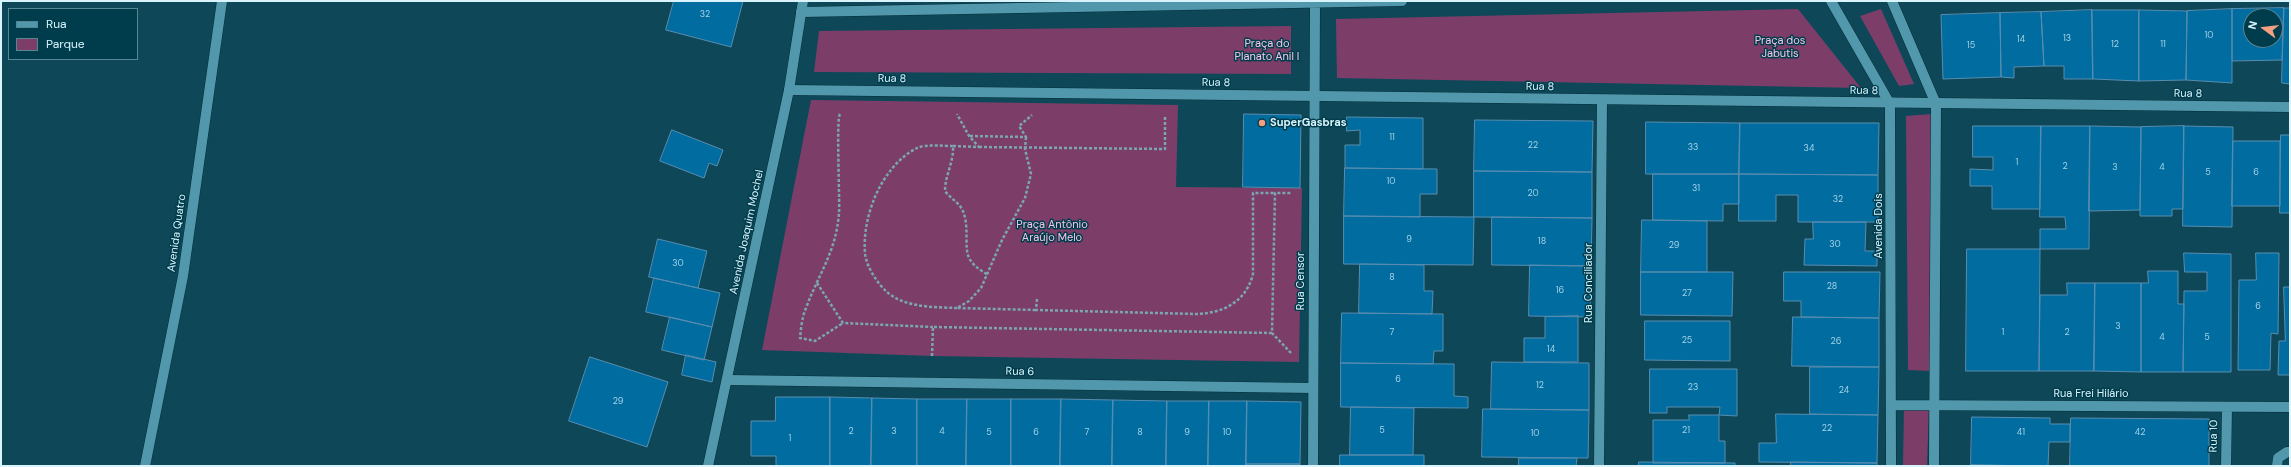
<!DOCTYPE html>
<meta charset="utf-8">
<style>
body{margin:0}
#map{position:relative;width:2291px;height:467px;overflow:hidden;background:#0e4858;font-family:"DM Sans",sans-serif}
canvas{display:block}
.frame{position:absolute;inset:0;border:2px solid #d9f4fd;pointer-events:none}
.legend{position:absolute;left:8px;top:8px;width:130px;height:52px;box-sizing:border-box;background:#003d4c;border:1px solid #578693;margin:0;padding:5px 7px;list-style:none;font-size:12px;color:#d9f4fd}
.legend li{display:flex;align-items:center;gap:8px;height:20px}
.legend b{width:20px;border:1px solid #578693}
.north{position:absolute;left:2243px;top:8px;width:40px;height:40px;box-sizing:border-box;background:#003d4c;border:1px solid #578693;border-radius:50%;rotate:285deg;font-size:11px;font-weight:700;line-height:16px;text-align:center;color:#d9f4fd}
.north::after{content:'';display:block;margin:auto;width:14px;height:18px;background:#f39f82;clip-path:polygon(50% 0,100% 100%,50% 72%,0 100%)}
</style>
<div id="map">
<canvas width="2291" height="467"></canvas>
<div class="frame"></div>
<ul class="legend">
<li><b style="height:5px;background:#5298ad"></b>Rua</li>
<li><b style="height:11px;background:#7c3e69"></b>Parque</li>
</ul>
<div class="north">N</div>
</div>
<script>
const c = document.querySelector('canvas').getContext('2d');
c.lineJoin = 'round';
function fill(path, color) {
  c.fillStyle = color;
  c.fill(path, 'evenodd');
}
function trace(path, color, width, dash) {
  c.strokeStyle = color;
  c.lineWidth = width;
  c.lineCap = dash ? 'butt' : 'round';
  c.setLineDash(dash || []);
  c.stroke(path);
}
function drawText(font, color, halo, rows, align = 'center') {
  c.font = font + ' "DM Sans",sans-serif';
  c.lineWidth = 3;
  c.setLineDash([]);
  c.textBaseline = 'middle';
  c.strokeStyle = halo;
  c.fillStyle = color;
  for (const [text, x, y, turn = 0] of rows) {
    c.save();
    c.translate(x, y);
    c.rotate((+turn || 0) * Math.PI / 180);
    c.textAlign = isNaN(turn) ? turn : align;
    if (halo) c.strokeText(text, 0, 0);
    c.fillText(text, 0, 0);
    c.restore();
  }
}
const green = new Path2D(`
 M1798 9 1861 88 1337 78 1336 19Z
 M1881 9 1914 84 1899 86 1860 16Z
 M1291 26V74L814 72 819 31Z
 M811 100 1178 105 1176 187 1302 188 1299 362 932 356 762 350Z
 M1931 114V371L1908 370 1906 116Z
 M1929 405 1927 466H1903L1904 406Z`);
const building = new Path2D(`
 M674 1H743L731 47 666 30Z
 M2284 8H2290V84L2282 83Z
 M2284 8 2282 60 2232 61V9ZM2251 16H2275V40H2251Z
 M2232 9V83L2186 80 2187 11Z
 M2092 10H2139V81L2093 79Z
 M2092 10 2093 79H2064V66H2044L2041 12Z
 M2139 10 2187 11 2186 80 2139 81Z
 M2041 12 2044 66 2014 67V78L2001 77 2000 13Z
 M2000 13 2001 77 1943 79 1941 15Z
 M1244 114 1301 115 1300 188 1243 187Z
 M1347 117 1423 118V169L1345 168V145H1360V130L1347 131Z
 M1475 120 1593 121 1592 172 1474 171Z
 M1646 122 1740 123 1739 174H1646Z
 M1740 123H1879L1878 175 1739 174Z
 M1973 126H2041L2040 209H1992V186H1970V169L1993 170V157H1973Z
 M2041 126H2090L2089 249H2040V229H2066L2065 217H2040Z
 M2090 126 2141 127 2140 210 2089 211Z
 M2184 126 2183 209H2172V216H2140L2141 127Z
 M2184 126 2233 127 2232 227 2183 226Z
 M672 130 723 150 717 166 709 163 704 178 660 161Z
 M2281 135H2290V213H2280Z
 M2233 141H2280V206H2232Z
 M1345 168 1437 169V194H1420V217L1344 216Z
 M1474 171 1592 172V218L1474 217Z
 M1653 174H1739V204H1723V221L1653 220Z
 M1739 174 1878 175V222H1798V195H1776V221H1739Z
 M1344 216 1474 217 1473 265 1344 264Z
 M1492 217 1592 218 1591 266 1492 265Z
 M1642 220 1707 221V272H1641Z
 M1813 222H1866L1865 251H1877V266L1804 265 1805 239H1813Z
 M658 239 707 251 698 288 649 277Z
 M1967 249H2040L2039 371H1966Z
 M2184 253 2231 254V372H2183L2184 291H2207V272H2185Z
 M2256 253H2279L2278 334 2271 333 2270 370H2238L2239 280H2256Z
 M1360 264 1424 265V291H1433L1432 314 1359 313Z
 M1530 265 1591 266 1590 317 1529 316Z
 M2148 271H2178V304H2184L2183 372H2141V283H2148Z
 M1641 272H1733L1732 316 1641 315Z
 M1784 272H1880L1879 318 1801 317V301H1784Z
 M654 278 720 293 712 327 646 312Z
 M2067 283H2095L2094 371H2039L2040 295H2067Z
 M2095 283H2141V372L2094 371Z
 M2284 287H2290V375H2278L2279 341H2285Z
 M1342 313 1443 314V351H1434L1433 364 1341 363Z
 M1578 316V362H1524V338H1545V317Z
 M670 317 712 327 704 360 662 350Z
 M1793 317 1879 318V367L1792 366Z
 M1645 321H1730V361L1645 360Z
 M686 355 716 362 712 382 682 375Z
 M590 357 668 382 647 447 569 421Z
 M1492 362 1589 363V410L1491 409Z
 M1341 363 1454 364V396L1468 397V408L1341 407Z
 M1810 367H1879L1878 415 1810 414Z
 M1650 369H1737V416L1719 415 1720 407H1667V413H1650Z
 M776 397H830V466H776V456H751V421H775Z
 M830 397 872 398 871 466H830Z
 M872 398 917 399V466H871Z
 M917 399H967L966 466H917Z
 M967 399H1011V466H966Z
 M1011 399H1061L1060 466H1011Z
 M1061 399 1113 400 1112 466H1060Z
 M1113 400 1167 401 1166 466H1112Z
 M1167 401H1209L1208 466H1166Z
 M1209 401H1247L1246 466H1208Z
 M1247 401 1301 402 1300 464H1246Z
 M1351 407 1414 408 1413 455H1350Z
 M1483 409 1589 410 1588 458 1482 457Z
 M1776 414 1878 415 1877 463 1759 462V443H1776Z
 M1689 415H1719V441H1725V463H1653V420H1689Z
 M1972 417 2050 418V424H2070V442H2049L2048 466 1971 465Z
 M2071 418 2209 419V466H2070Z
 M1340 455H1424V466H1340Z
 M1519 458H1577L1576 466H1519Z
 M1639 462 1735 463V466H1639Z
 M1791 462 1877 463V466H1791Z
 M1246 464H1300V466H1246Z
 M1971 465 2048 466H2070H1971Z`);
const path = new Path2D(`
 M840 114C836 119 840 199 839 213 836 252 819 273 806 308 802 317 801 328 800 338L815 341 843 323
 M970 136 1026 137 1019 126 1032 115
 M1026 137 1025 149 1031 174 1025 198 1002 240 981 288 969 301 957 308 1036 310
 M953 146 979 147 969 136 957 114
 M979 147 1165 149V115
 M817 283 843 323 933 327
 M1037 299 1036 310 1197 314C1223 313 1246 302 1253 274V193H1275
 M957 308C935 307 905 308 887 292 877 283 866 266 865 253 862 215 882 166 917 148 926 144 943 146 953 146 954 162 945 175 945 191 950 198 958 202 962 209 971 227 962 250 971 261 975 267 982 271 988 275
 M1291 353 1272 333 1275 193H1292
 M932 356 933 327 1272 333`);
const minor = new Path2D(`
 M1831 1 1890 104 1891 466
 M1892 1 1936 104 1934 466
 M801 12 1402 1
 M728 380 1313 388
 M1891 405 2290 407
 M1313 466 1315 1
 M1599 466 1602 100
 M2226 466 2227 407
 M2277 466 2278 458 2287 452H2290`);
const tertiary = new Path2D(`
 M789 90 2290 107
 M145 466 183 276 222 1`);
const secondary = new Path2D(`
 M708 466 789 90 803 1`);
const markers = [
 [1262,123,4,"#f39f82"]
];
const numberNames = [
 ["32",705,15],
 ["10",2209,36],
 ["13",2067,39],
 ["14",2021,40],
 ["12",2115,45],
 ["11",2163,45],
 ["15",1971,46],
 ["11",1392,138],
 ["22",1533,146],
 ["33",1693,148],
 ["34",1809,149],
 ["1",2017,163],
 ["2",2065,167],
 ["3",2115,168],
 ["4",2162,168],
 ["5",2208,173],
 ["6",2256,173],
 ["10",1391,182],
 ["31",1696,189],
 ["20",1533,194],
 ["32",1838,200],
 ["9",1409,240],
 ["18",1542,242],
 ["30",1835,245],
 ["29",1674,246],
 ["30",678,264],
 ["8",1392,278],
 ["28",1832,287],
 ["16",1560,291],
 ["27",1687,294],
 ["6",2258,307],
 ["3",2118,327],
 ["7",1392,333],
 ["1",2003,333],
 ["2",2067,333],
 ["4",2162,338],
 ["5",2207,338],
 ["25",1687,341],
 ["26",1836,342],
 ["14",1551,350],
 ["6",1398,380],
 ["12",1540,386],
 ["23",1693,388],
 ["24",1844,391],
 ["29",618,402],
 ["22",1827,429],
 ["5",1382,431],
 ["21",1686,431],
 ["2",851,432],
 ["3",894,432],
 ["4",942,432],
 ["5",989,433],
 ["6",1036,433],
 ["7",1087,433],
 ["8",1140,433],
 ["9",1187,433],
 ["10",1227,433],
 ["41",2021,433],
 ["42",2140,433],
 ["10",1535,434],
 ["1",790,439]
];
const parkNames = [
 ["Praça dos",1780,41],
 ["Jabutis",1780,54],
 ["Praça do",1267,44],
 ["Planato Anil I",1267,57],
 ["Praça Antônio",1052,225],
 ["Araújo Melo",1052,238]
];
const streetNames = [
 ["Rua 8",892,79,1],
 ["Rua 8",1216,83,1],
 ["Rua 8",1540,87,1],
 ["Rua 8",1864,91,1],
 ["Rua 8",2188,94,1],
 ["Avenida Dois",1879,226,-90],
 ["Avenida Joaquim Mochel",747,232,-78],
 ["Avenida Quatro",177,233,-82],
 ["Rua Censor",1301,281,-90],
 ["Rua Conciliador",1589,283,-90],
 ["Rua 6",1020,372,1],
 ["Rua Frei Hilário",2091,394],
 ["Rua 10",2214,436,-89]
];
const poiNames = [
 ["SuperGasbras",1270,123]
];
fill(green, '#7c3e69');
fill(building, '#006ca0');
trace(building, '#598db0', 1);
trace(minor, '#052d37', 11);
trace(tertiary, '#052d37', 11);
trace(secondary, '#052d37', 11);
trace(path, '#7ca5b2', 2.5, [3, 2]);
trace(minor, '#5298ad', 10);
trace(tertiary, '#5298ad', 10);
trace(secondary, '#5298ad', 10);
for (const [x, y, r, color] of markers) {
  const dot = new Path2D();
  dot.arc(x, y, r, 0, 2 * Math.PI);
  c.fillStyle = color;
  c.fill(dot);
  trace(dot, '#003d4c', 1.5);
}
drawText('9px', '#a3d2e6', null, numberNames);
drawText('11px', '#f8c6e6', '#003d4c', parkNames);
drawText('11px', '#d9f4fd', '#003d4c', streetNames);
drawText('bold 11px', '#d9f4fd', '#003d4c', poiNames, 'left');
</script>
